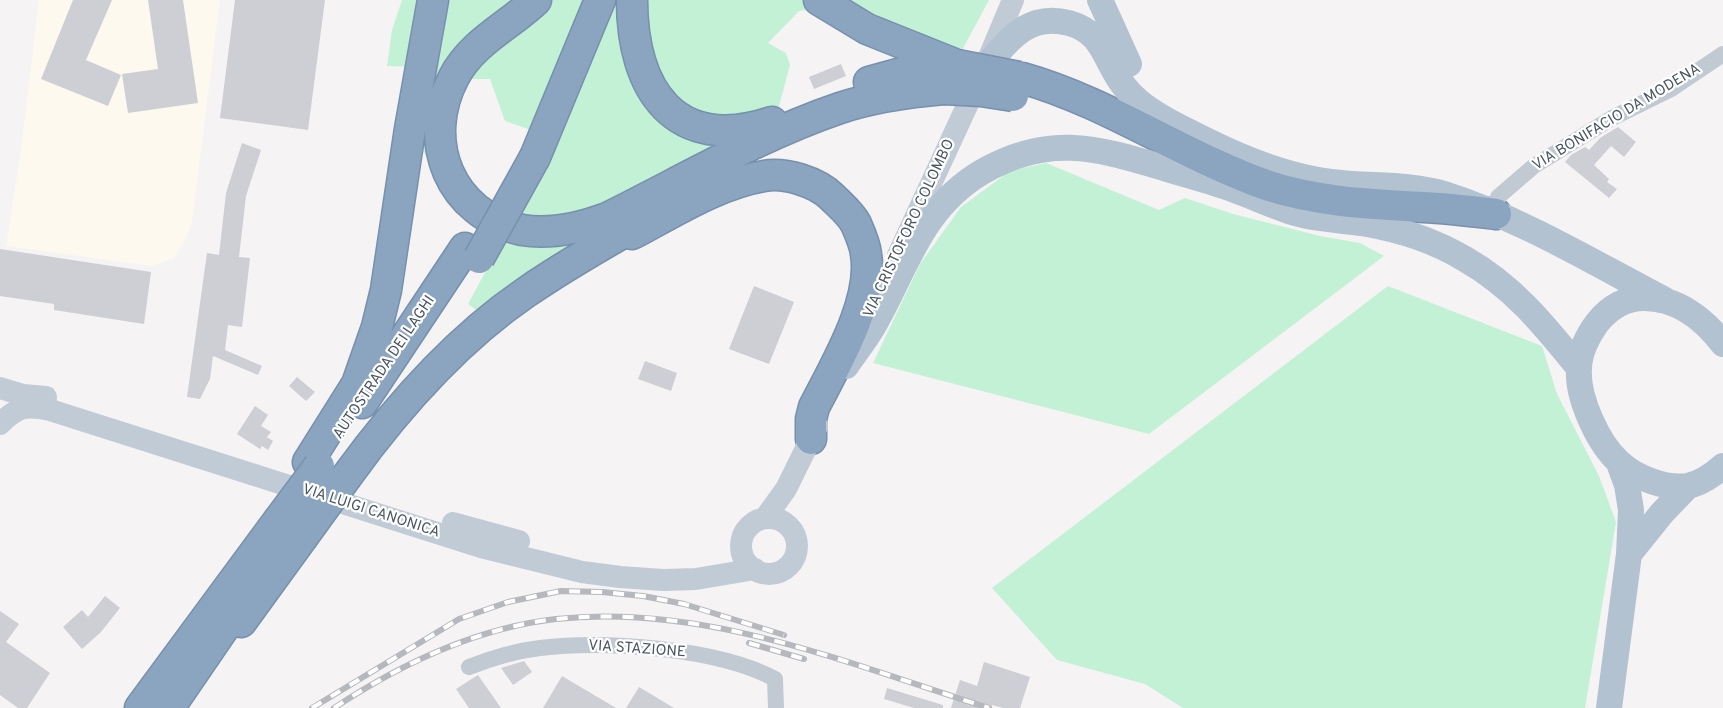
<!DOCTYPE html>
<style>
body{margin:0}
canvas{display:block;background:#f5f3f3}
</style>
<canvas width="1723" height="708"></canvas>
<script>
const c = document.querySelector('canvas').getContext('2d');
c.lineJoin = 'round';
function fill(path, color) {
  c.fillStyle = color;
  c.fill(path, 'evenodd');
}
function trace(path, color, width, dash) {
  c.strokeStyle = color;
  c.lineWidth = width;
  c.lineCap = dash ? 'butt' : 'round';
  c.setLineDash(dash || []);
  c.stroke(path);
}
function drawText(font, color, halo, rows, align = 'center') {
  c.font = font + ' Overpass,sans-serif';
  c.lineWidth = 4.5;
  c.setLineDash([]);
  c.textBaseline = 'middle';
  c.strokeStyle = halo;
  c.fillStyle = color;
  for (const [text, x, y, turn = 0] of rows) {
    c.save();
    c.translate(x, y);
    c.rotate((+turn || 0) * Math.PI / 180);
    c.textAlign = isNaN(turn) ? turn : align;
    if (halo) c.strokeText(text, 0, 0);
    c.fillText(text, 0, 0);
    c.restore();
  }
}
const commercial = new Path2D(`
 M39 0H220L192 222 186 238 174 258 152 266 6 246 21 150Z`);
const green = new Path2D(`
 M402 0H989L960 54 844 5 799 11 768 43 786 53 790 65 779 106 744 142 480 313 468 304 557 139 505 121 490 79H467L431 155 420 152 428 67 387 66 392 30Z
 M1046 163 1159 210 1185 198 1233 214 1320 236 1360 243 1384 256 1149 434 873 363 920 264 961 207 1010 171Z
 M1388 286 1542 346 1557 394 1599 476 1616 522 1585 708H1183L1145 684 1057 660 992 588Z`);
const building = new Path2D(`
 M73 0H112L86 60 121 75 108 106 41 79Z
 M148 0H183L198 103 128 113 122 74 158 69Z
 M235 0H325L308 130 220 118Z
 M841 64 846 76 814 89 809 77Z
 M1618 127 1636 142 1624 157 1611 146 1594 165 1609 179 1607 182 1617 189 1609 198 1565 162 1571 155 1585 147 1589 150 1600 138Z
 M242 143 261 150 246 196 239 257 250 258 242 327 228 325 225 350 262 366 258 375 213 356 210 379 200 399 187 397 207 253 219 255 226 193Z
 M0 249 151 272 144 324 54 310V304L0 296Z
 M754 286 794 302 769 364 729 349Z
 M645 361 677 373 671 391 638 379Z
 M297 377 315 392 306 401 289 386Z
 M255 406 268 415 261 426 271 432 267 437 273 441 268 450 262 446 260 449 237 434Z
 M105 596 120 608 101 632 82 649 63 627 82 610 88 617Z
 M0 611 19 624 6 642 50 673 27 708H18L0 695Z
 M524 661 532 672 513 685 501 668Z
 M984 662 1030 677 1020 708H1003L992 705V708H951L960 680 977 686Z
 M478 675 501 708H469L456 689Z
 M562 676 616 708H543Z
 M639 687 674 708H626Z
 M887 688 943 705V708H914L884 699Z`);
const street = new Path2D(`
 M1496 214 1498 197 1534 166 1612 118 1671 89 1723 54
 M469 667C492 658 515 651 540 648 604 640 718 648 775 679L776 708`);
const secondary = new Path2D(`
 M898 255 984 69 1013 0
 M0 388 23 395 46 397
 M0 424C18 406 26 405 50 410L481 547 582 572 620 577 663 580 696 579 755 569
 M765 518 786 489 817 426
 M741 546a28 28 0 1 1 56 0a28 28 0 1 1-56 0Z
 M453 523 519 541`);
const primary = new Path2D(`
 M1100 0 1129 64
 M984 69C1008 41 1027 12 1069 23 1105 33 1104 61 1124 86 1136 102 1152 112 1170 122 1220 148 1274 175 1331 182 1368 187 1408 183 1444 194 1522 219 1594 263 1665 300
 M1723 344C1704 319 1677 298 1644 298 1624 298 1609 308 1597 323 1588 335 1579 353 1579 369 1577 397 1598 444 1620 463 1636 478 1666 489 1687 486 1700 484 1714 474 1723 466
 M846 366C855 353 866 339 874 325 907 267 921 208 982 172 1047 134 1094 147 1161 167 1186 175 1211 181 1235 190 1257 198 1277 208 1299 214 1321 220 1344 220 1367 224 1401 230 1435 241 1465 259 1514 287 1544 325 1579 368
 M1629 554 1662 513 1688 486
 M1609 708 1629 554 1631 510 1627 485 1619 463`);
const highway = new Path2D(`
 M536 0C509 26 472 42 454 77 420 141 450 215 522 230 551 235 580 228 607 218 682 181 760 135 840 108 873 97 908 92 944 89
 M632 0C632 90 675 154 772 122
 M819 0 867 29 952 63
 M1022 78C1108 102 1185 157 1269 186 1319 202 1371 204 1423 207 1447 208 1471 211 1496 214
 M869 82 909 71 957 65
 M535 157 600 0
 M632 234C674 212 717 184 764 176 785 172 817 182 832 197 840 205 851 214 856 224 860 233 865 245 866 254 874 301 835 366 814 407L811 419V439
 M362 403 465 248
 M308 462 357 384 377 327 386 290 410 129 433 0
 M347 476C397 407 455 341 525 293 564 266 606 242 647 219
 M241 622 302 538
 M140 708 278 521
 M169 708 245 597`);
const rail = new Path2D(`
 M749 643 804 659
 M312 708 459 619 508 602 561 591 602 592 643 596 684 604 784 635
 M334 708C399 665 476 628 556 619 705 603 849 664 989 708`);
const highwayBridge = new Path2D(`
 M957 65 1019 77
 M944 89 981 91 1013 96
 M479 258 535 157
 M278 521 319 466
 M302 538 347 476`);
const streetNames = [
 ["VIA BONIFACIO DA MODENA",1617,118,-31],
 ["VIA CRISTOFORO COLOMBO",910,229,-65],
 ["AUTOSTRADA DEI LAGHI",385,368,-56],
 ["VIA LUIGI CANONICA",371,512,18],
 ["VIA STAZIONE",637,650,4]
];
fill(commercial, '#fdf9ef');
fill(green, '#c3f1d5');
fill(building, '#cdcfd5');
trace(highway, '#7690ad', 33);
trace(street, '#c1cad2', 16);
trace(secondary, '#c1cbd6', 22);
trace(primary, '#b3c2d1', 26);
trace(highway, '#8ba5c1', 30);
trace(rail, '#b5b8bd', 6);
trace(rail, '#fff', 4, [11]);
trace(highwayBridge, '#7690ad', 33, []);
trace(highwayBridge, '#8ba5c1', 30);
drawText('15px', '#4a5661', '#fff', streetNames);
</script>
